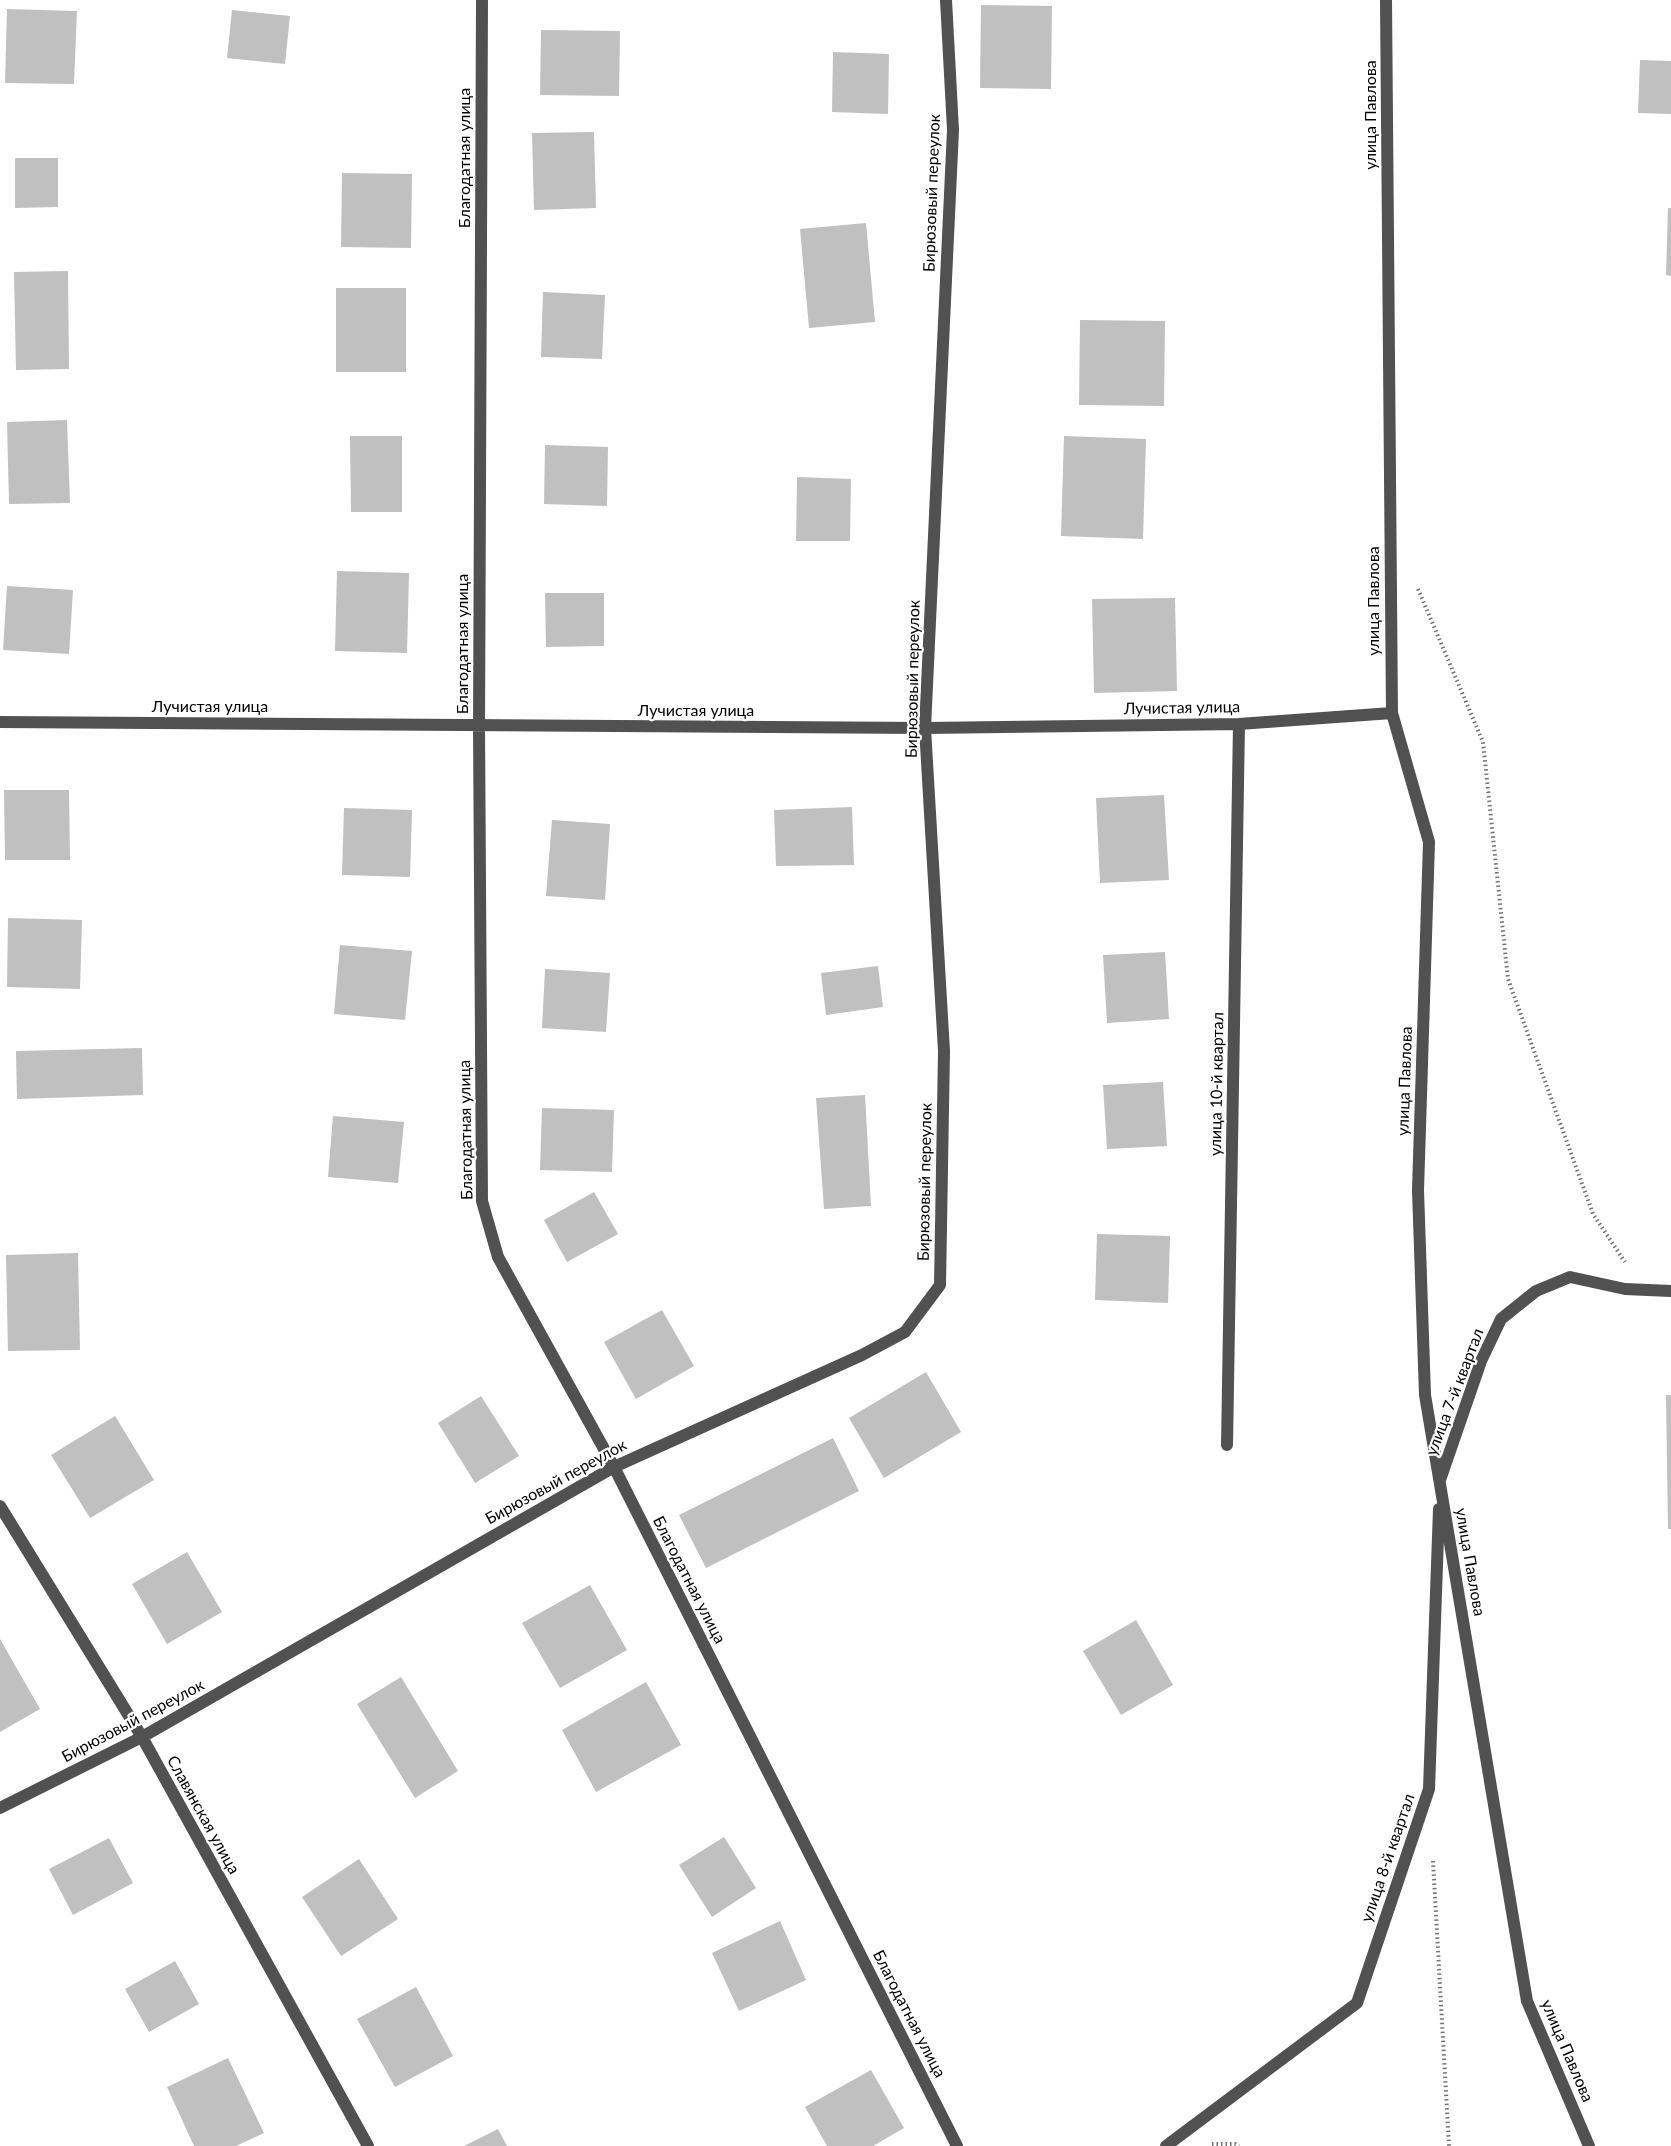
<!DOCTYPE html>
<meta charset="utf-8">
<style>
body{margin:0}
canvas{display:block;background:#fff}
</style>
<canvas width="1671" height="2146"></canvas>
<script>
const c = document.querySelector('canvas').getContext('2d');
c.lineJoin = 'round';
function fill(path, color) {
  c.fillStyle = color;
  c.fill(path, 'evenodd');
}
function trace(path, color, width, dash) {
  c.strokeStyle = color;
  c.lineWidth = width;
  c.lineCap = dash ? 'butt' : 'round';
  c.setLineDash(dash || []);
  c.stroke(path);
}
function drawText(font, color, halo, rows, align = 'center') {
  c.font = font + ' Lato,sans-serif';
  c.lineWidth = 4.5;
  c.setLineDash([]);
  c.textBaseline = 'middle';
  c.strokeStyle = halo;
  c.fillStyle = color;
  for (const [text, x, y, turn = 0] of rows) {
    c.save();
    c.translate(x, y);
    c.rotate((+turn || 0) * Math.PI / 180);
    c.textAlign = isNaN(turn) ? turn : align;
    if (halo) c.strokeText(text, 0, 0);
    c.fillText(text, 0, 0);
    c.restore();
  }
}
const building = new Path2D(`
 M981 5 1052 6 1051 89 980 88Z
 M7 9 77 11 74 84 5 83Z
 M232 10 290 16 285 64 227 58Z
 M541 30 620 31 619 96 540 95Z
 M833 52 889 54 888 114 832 112Z
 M1640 60 1671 61V114L1638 113Z
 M594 132 596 208 534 210 532 133Z
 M15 158H58V207L15 208Z
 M342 173 412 174 411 248 341 247Z
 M1668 208H1671V276L1666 275Z
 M866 223 875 322 809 328 800 229Z
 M68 271 69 369 16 370 14 272Z
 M336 288H406V372H336Z
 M543 292 605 295 602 359 541 357Z
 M1080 320 1165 321 1164 406 1079 405Z
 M67 420 70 503 9 504 7 422Z
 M350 436H402V512H351Z
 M1064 436 1146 439 1143 539 1061 536Z
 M545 445 608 447 607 506 544 504Z
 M797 477 851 479 850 541H796Z
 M337 571 409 573 407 653 335 651Z
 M7 586 73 590 69 654 3 650Z
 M545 593H604V646L546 647Z
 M1175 598 1177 691 1094 693 1092 599Z
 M4 790H69L70 860H5Z
 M1164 795 1169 880 1100 883 1096 798Z
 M852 807 854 865 776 866 774 810Z
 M344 808 412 810 410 877 342 875Z
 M552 820 610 824 605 900 546 896Z
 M8 918 82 920 80 989 7 987Z
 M340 945 412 951 405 1020 334 1014Z
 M1165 952 1169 1019 1107 1023 1103 955Z
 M878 966 883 1007 826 1015 821 973Z
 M545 969 610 973 606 1032 542 1028Z
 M142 1048 143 1095 17 1099 16 1051Z
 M1163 1082 1167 1146 1107 1149 1103 1085Z
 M865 1095 871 1206 824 1209 816 1098Z
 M542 1108 614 1110 612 1172 540 1170Z
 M333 1116 404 1122 398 1183 328 1177Z
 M594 1192 618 1234 567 1262 544 1220Z
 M1097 1234 1170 1236 1168 1303 1095 1300Z
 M78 1253 80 1350 8 1351 6 1255Z
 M662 1310 694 1366 636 1399 604 1342Z
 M926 1372 961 1432 884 1478 849 1418Z
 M1666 1395H1671V1529H1668Z
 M481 1396 519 1456 475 1483 438 1423Z
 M115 1416 154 1480 90 1518 51 1455Z
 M833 1438 859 1491 706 1568 679 1515Z
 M187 1552 222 1612 167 1644 132 1584Z
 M590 1585 627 1650 560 1688 522 1623Z
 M1136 1620 1173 1685 1121 1715 1083 1651Z
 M0 1639 40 1709 0 1732Z
 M401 1677 458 1771 415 1798 357 1704Z
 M646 1682 681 1745 596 1792 562 1730Z
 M724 1837 756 1888 712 1917 679 1865Z
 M109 1838 133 1883 73 1915 49 1869Z
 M359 1859 398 1919 341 1956 302 1897Z
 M780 1921 806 1980 739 2011 712 1953Z
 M175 1961 199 2004 149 2032 125 1989Z
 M416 1987 453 2056 395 2087 357 2019Z
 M228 2058 264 2133 236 2146H194L167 2087Z
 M871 2070 904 2128 873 2146H827L805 2107Z
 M498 2129 507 2146H464Z`);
const path = new Path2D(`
 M1418 589 1483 742 1508 979 1593 1214 1625 1262
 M1433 1861 1449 2146
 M1212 2144H1235L1239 2146`);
const minor = new Path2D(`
 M482 0 479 726 482 1201 498 1257 614 1467 957 2146
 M1386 0 1392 713 1429 842 1418 1190 1425 1395 1527 2001 1589 2146
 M0 722 925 728 1239 724 1392 713
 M1227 1445 1239 724
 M1440 1480 1481 1361 1501 1319 1536 1291 1570 1277 1625 1289 1671 1291
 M0 1506 142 1737 368 2146
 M0 1808 142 1737 614 1467 862 1355 905 1332 940 1285 944 1051 925 728 953 130 946 0
 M1166 2146 1357 2003 1429 1789 1439 1509`);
const streetNames = [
 ["улица Павлова",1371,115,-90],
 ["Благодатная улица",465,158,-90],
 ["Бирюзовый переулок",932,193,-88],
 ["улица Павлова",1374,601,-90],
 ["Благодатная улица",463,644,-90],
 ["Бирюзовый переулок",913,679,-89],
 ["Лучистая улица",210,707],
 ["Лучистая улица",1182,708,-1],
 ["Лучистая улица",696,711],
 ["улица Павлова",1405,1081,-88],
 ["улица 10-й квартал",1217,1084,-89],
 ["Благодатная улица",466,1130,-91],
 ["Бирюзовый переулок",925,1182,-89],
 ["улица 7-й квартал",1455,1392,-69],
 ["Бирюзовый переулок",556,1482,-29],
 ["улица Павлова",1470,1562,80],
 ["Благодатная улица",689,1580,63],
 ["Бирюзовый переулок",133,1721,-28],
 ["Славянская улица",203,1815,61],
 ["улица 8-й квартал",1388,1858,-71],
 ["Благодатная улица",909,2014,63],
 ["улица Павлова",1567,2051,67]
];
fill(building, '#c0c0c0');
trace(path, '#737373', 4, [1.5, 3]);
trace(minor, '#515151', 12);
drawText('16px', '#000', '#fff', streetNames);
</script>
